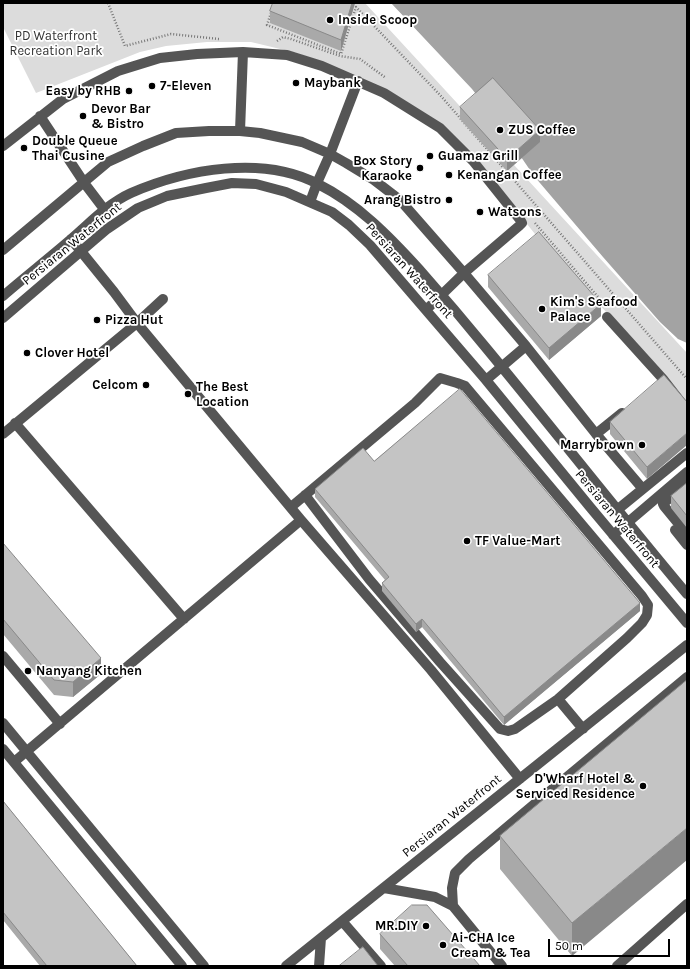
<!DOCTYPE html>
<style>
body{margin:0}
#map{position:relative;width:690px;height:969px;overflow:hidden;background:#fff;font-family:Karla,sans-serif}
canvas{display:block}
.frame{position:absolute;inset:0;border:4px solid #000;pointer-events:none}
.scale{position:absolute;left:548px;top:939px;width:122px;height:18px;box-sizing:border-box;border:2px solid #000;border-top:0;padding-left:5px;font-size:12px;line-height:14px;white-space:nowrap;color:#000;-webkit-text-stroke:3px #fff;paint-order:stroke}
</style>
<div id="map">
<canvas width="690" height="969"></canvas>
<div class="frame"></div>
<div class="scale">50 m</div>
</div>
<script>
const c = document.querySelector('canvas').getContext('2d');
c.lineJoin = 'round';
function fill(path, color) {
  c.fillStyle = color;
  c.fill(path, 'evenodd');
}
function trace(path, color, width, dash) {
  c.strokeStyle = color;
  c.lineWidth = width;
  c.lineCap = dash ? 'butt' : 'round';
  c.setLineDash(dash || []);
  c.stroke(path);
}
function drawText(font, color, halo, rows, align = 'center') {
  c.font = font + ' Karla,sans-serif';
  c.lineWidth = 3.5;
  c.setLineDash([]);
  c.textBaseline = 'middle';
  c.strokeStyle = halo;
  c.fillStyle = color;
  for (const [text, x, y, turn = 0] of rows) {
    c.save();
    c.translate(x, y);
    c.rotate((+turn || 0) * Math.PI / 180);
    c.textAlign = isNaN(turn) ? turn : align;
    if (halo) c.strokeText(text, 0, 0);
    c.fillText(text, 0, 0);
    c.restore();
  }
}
const green = new Path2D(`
 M3 3H365L687 353V408L607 313 539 239 474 158 441 126 332 66 297 53 251 42H207L166 46 140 52 36 93 3 27Z`);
const water = new Path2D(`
 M391 3H687V343L678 339 660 322 603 257 534 176 496 120 472 89Z`);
const path = new Path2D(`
 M108 3 125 46 171 34 219 39
 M271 13 267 25 341 54 356 7 440 95 687 379
 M277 41 283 37 291 39 340 56 360 59 386 78
 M535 223 604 304`);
const minor = new Path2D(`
 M40 116 85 184 104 209
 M240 131 243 52
 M3 146 63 99 118 71 160 58 197 54 243 52 287 55 322 66 384 93 440 128 473 161 521 221 522 223 519 226 464 273 427 309
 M310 202 317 183 330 154 358 81
 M71 239 114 292 137 323 301 520 431 670 520 779
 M3 250 108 162 143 146 176 133 209 131H240L260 133 302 142 330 154 346 163 374 180 400 200 464 273 526 346 596 434 642 488
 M3 296C25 277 48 259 70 240 90 223 107 204 131 193 186 169 263 155 318 184 358 204 389 236 419 269 442 295 465 322 487 349 554 430 619 513 687 594
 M607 317 663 379 687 410
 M3 318 107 229 138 208 167 196 206 188 232 183 256 184 286 192 332 212 349 225 370 245 486 380 590 507 687 623
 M486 380 526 346
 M15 423 184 619
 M3 434 137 323 163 299
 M596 434 622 413
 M687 482 663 504 664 506 687 534
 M291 507 415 403 440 378 457 383 465 386 642 596 648 605 647 615 642 623 627 638 558 699 515 729 508 731 500 729 440 662 369 579 305 495
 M617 510 687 453
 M675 530 687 545
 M613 535 687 472
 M3 656 60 724
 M558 699 583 729
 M3 723 204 966
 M3 749 182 966
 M14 762 301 520
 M384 888 435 897 453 906 502 966
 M453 906 452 888 455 873 469 859 538 801 687 677
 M342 921 381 966
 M286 966 687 645
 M319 966 321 938
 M617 966 687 904`);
const wall = new Path2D(`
 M355 3 341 51 270 23V11Z
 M460 107 540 142 507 171 460 119Z
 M488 275 601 316 549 360 488 287Z
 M687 402 647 479 610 434V422Z
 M374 461 640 611 504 725 422 627 416 632 382 591V583L385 580 315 497V489Z
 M687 483V528L671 508V496Z
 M3 543 101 674 73 697 54 695 3 634Z
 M687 680 572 956 500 869V836Z
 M3 801 137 966H40L3 920Z
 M380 934 480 966H395L380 949Z`);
const shadedWall = new Path2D(`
 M352 3H355L341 51V40Z
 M540 130V142L507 171V159Z
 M601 304V316L549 360V348Z
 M687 433V445L647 479V467Z
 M640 603V611L504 725V717Z
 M422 619V627L416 632V624Z
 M101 658V674L73 697V682Z
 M687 828V860L572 956V923Z`);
const building = new Path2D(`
 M273 3H352L341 40 270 11Z
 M493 78 540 130 507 159 460 107Z
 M539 232 601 304 549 348 488 275Z
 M664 375 687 402V433L647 467 610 422Z
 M460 389 640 603 504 717 422 619 416 624 382 583 389 577 315 489 363 448 374 461Z
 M687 483V516L671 496Z
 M3 543 101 658 73 682 54 680 3 619Z
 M687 680V828L572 923 500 836Z
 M3 801 137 966H47L3 912Z
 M412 905H427L480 966H408L380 934Z
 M363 947 378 966H339Z`);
const markers = [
 [330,20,4,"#000"],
 [296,83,4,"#000"],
 [152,86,4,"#000"],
 [129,91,4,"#000"],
 [83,116,4,"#000"],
 [500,130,4,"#000"],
 [24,148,4,"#000"],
 [430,156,4,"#000"],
 [420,168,4,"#000"],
 [449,175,4,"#000"],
 [449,200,4,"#000"],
 [480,212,4,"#000"],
 [542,309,4,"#000"],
 [97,320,4,"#000"],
 [27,353,4,"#000"],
 [146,385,4,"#000"],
 [188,394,4,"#000"],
 [642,445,4,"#000"],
 [467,541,4,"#000"],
 [28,671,4,"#000"],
 [643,786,4,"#000"],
 [426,926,4,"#000"],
 [443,945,4,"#000"]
];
const poiNames = [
 ["Inside Scoop",338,20],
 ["Maybank",304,83],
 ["7-Eleven",160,86],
 ["Easy by RHB",121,91,"right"],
 ["Devor Bar",91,109],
 ["& Bistro",91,124],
 ["ZUS Coffee",508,130],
 ["Double Queue",32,141],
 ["Thai Cusine",32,156],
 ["Guamaz Grill",438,156],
 ["Box Story",412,161,"right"],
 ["Karaoke",412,176,"right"],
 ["Kenangan Coffee",457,175],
 ["Arang Bistro",441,200,"right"],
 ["Watsons",488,212],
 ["Kim's Seafood",550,302],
 ["Palace",550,317],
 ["Pizza Hut",105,320],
 ["Clover Hotel",35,353],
 ["Celcom",138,385,"right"],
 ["The Best",196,387],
 ["Location",196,402],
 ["Marrybrown",634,445,"right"],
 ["TF Value-Mart",475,541],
 ["Nanyang Kitchen",36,671],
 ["D'Wharf Hotel &",635,779,"right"],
 ["Serviced Residence",635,794,"right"],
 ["MR.DIY",418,926,"right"],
 ["Ai-CHA Ice",451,938],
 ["Cream & Tea",451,953]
];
const parkNames = [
 ["PD Waterfront",56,36],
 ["Recreation Park",56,51]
];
const streetNames = [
 ["Persiaran Waterfront",72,244,-39],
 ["Persiaran Waterfront",409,271,48],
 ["Persiaran Waterfront",617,519,50],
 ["Persiaran Waterfront",452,816,-39]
];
fill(green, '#dcdcdc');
fill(water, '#a3a3a3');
trace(path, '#777', 2.5, [1, 2]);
trace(minor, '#555', 10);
fill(wall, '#a9a9a9');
fill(shadedWall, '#898989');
fill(building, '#c4c4c4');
trace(building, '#898989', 1);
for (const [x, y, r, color] of markers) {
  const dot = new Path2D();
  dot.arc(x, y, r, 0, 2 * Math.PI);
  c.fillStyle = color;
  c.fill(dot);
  trace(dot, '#fff', 1.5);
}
drawText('bold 13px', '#000', '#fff', poiNames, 'left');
drawText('13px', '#333', '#fff', parkNames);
drawText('13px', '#000', '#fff', streetNames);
</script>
